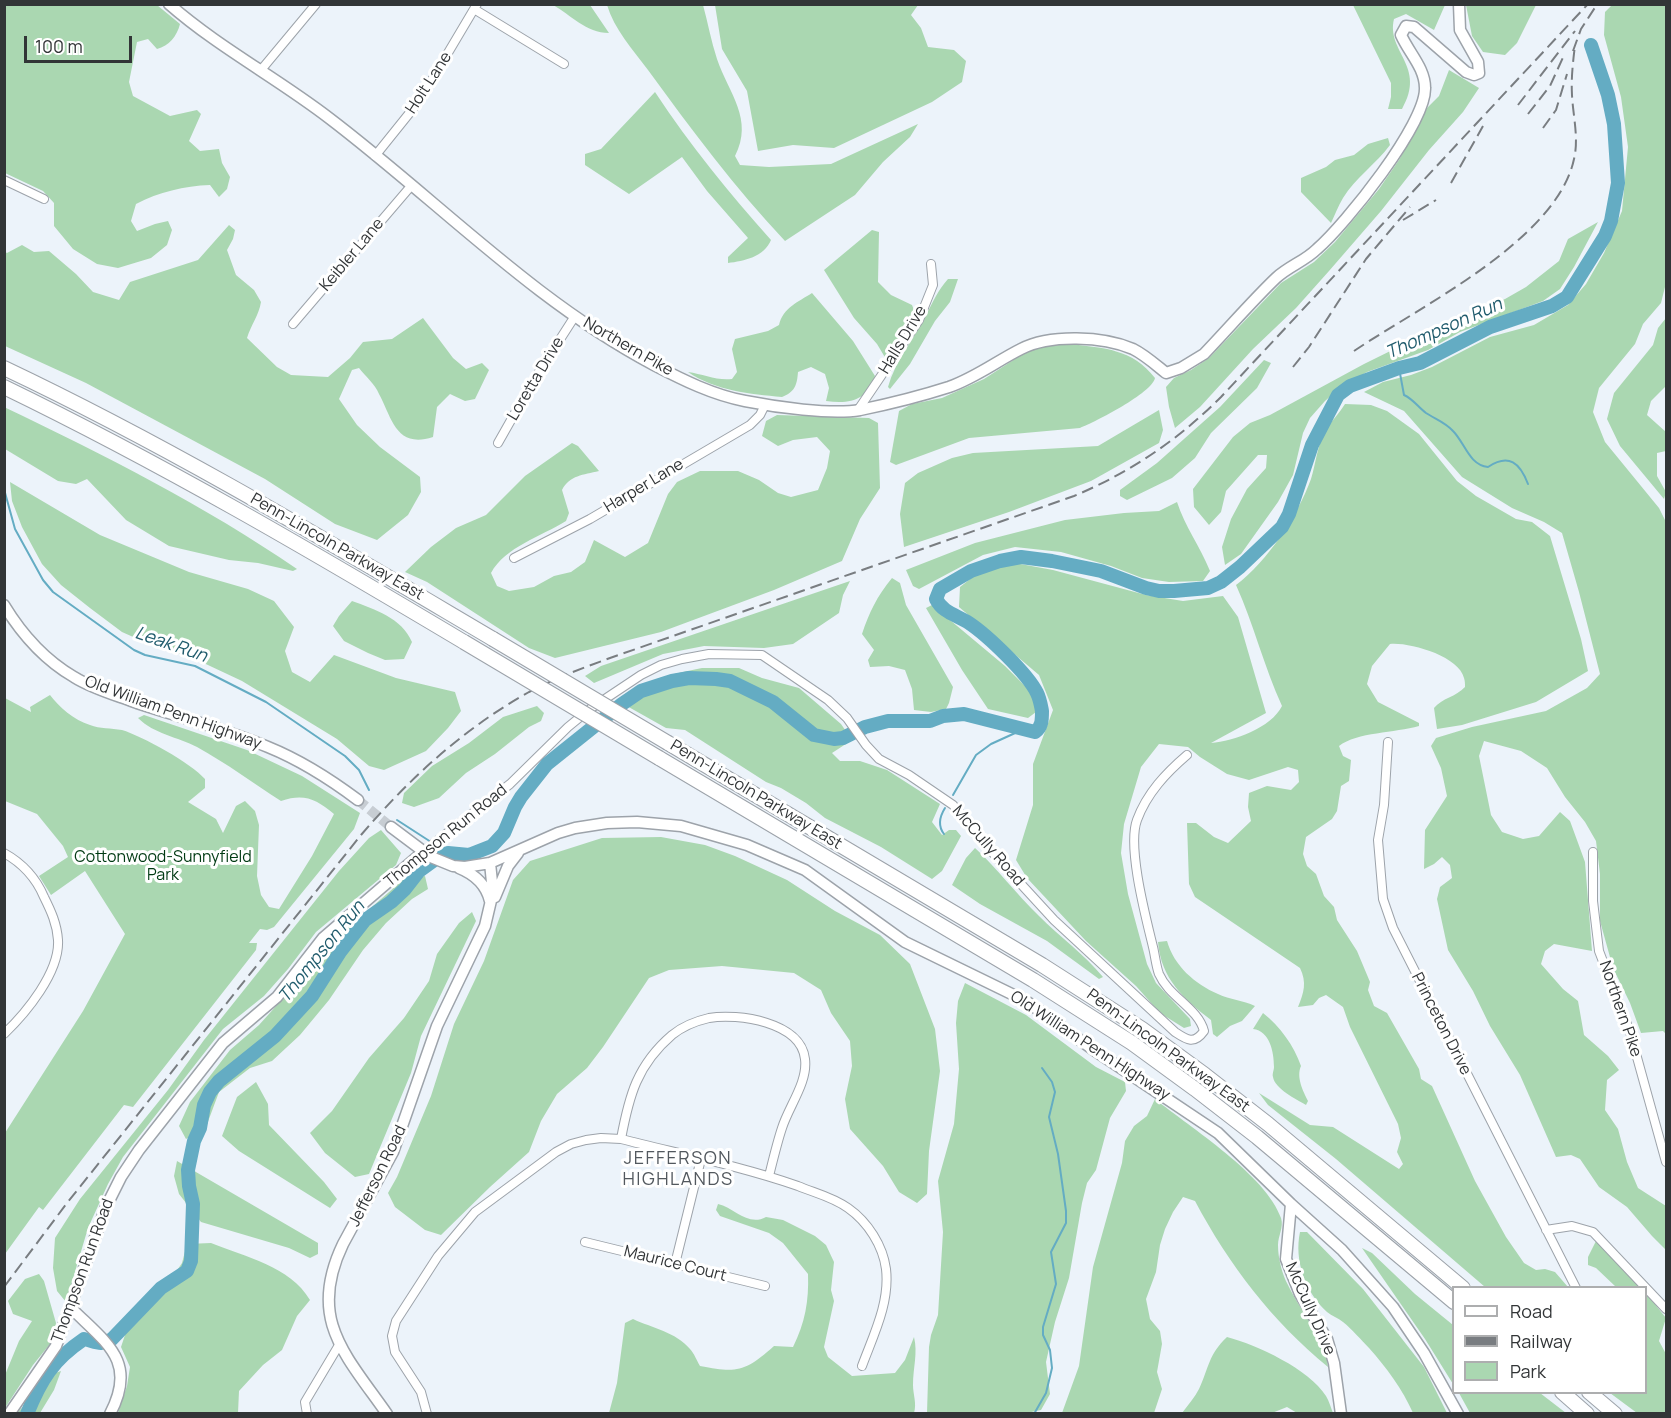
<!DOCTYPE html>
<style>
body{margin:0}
#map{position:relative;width:1671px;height:1418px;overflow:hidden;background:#ecf3fa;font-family:Manrope,sans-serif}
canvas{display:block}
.frame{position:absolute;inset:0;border:6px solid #323537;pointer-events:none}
.legend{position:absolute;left:1452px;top:1286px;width:195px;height:108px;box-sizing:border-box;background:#fff;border:2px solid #adaeaf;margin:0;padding:8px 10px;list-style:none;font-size:18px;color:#323537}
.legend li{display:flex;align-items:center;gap:12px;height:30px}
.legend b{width:30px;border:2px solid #adaeaf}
.scale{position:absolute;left:24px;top:36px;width:108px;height:27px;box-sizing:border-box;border:3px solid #323537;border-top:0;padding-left:8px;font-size:18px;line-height:21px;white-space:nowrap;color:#323537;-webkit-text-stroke:4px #fff;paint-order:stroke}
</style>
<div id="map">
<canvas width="1671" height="1418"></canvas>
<div class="frame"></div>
<ul class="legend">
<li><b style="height:8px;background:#fff"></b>Road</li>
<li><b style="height:8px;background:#797d81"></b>Railway</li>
<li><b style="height:16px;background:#aad7b1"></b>Park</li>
</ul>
<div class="scale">100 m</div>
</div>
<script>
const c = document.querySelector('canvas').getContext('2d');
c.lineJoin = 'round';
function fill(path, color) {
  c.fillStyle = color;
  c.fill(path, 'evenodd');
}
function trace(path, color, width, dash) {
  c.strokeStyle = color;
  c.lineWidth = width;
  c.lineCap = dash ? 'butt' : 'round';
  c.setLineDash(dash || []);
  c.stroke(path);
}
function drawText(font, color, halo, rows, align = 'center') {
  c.font = font + ' Manrope,sans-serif';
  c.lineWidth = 6;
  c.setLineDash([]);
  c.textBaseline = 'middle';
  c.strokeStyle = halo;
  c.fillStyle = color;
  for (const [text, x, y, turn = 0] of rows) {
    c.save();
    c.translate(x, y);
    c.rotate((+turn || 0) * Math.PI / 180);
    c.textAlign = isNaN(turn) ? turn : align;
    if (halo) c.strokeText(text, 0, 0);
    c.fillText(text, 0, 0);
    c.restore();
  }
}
const green = new Path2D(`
 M4 5H157L180 24C177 36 169 46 157 49L148 39 137 42 129 82 133 96 170 116 197 110 201 114 189 141 200 151 219 149 222 163 230 177 227 189 219 197 210 185C184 186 159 192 136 204L131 221 137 231 155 224 168 221 172 230 167 245 151 258 118 268 97 264 73 249 54 226V203L43 191 5 173Z
 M553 5H590L609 33C586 33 571 15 553 5Z
 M607 5H703C708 23 711 41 717 59 729 94 754 119 735 156L740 165 769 167 831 164 918 124 910 137 883 162 855 195 785 241C735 188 691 129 648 70 633 50 614 29 607 5Z
 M715 5H918L911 15 921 28 928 47 954 50 966 61 962 82 932 102 834 148 793 145 758 151 747 91 722 49Z
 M1353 5H1445L1434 30 1406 14 1394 19C1386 52 1427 66 1402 109H1388L1391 97V83Z
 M1466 5V4L1536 5 1517 43 1505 55 1483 52 1472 36Z
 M1612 5H1666V283L1661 303 1643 324 1635 344 1599 388 1593 412 1605 442 1659 508 1666 522V1034L1663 1031 1641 1033 1630 1003 1613 968 1600 921V874L1596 841 1585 822 1565 797 1547 768 1521 751 1484 741 1479 756 1491 815 1502 832 1523 839 1539 836 1560 812 1570 821 1585 862 1592 951 1554 944 1545 951 1541 964 1563 989 1578 1001 1584 1035 1608 1056 1619 1070 1607 1080 1605 1110 1618 1129 1627 1162 1638 1188 1666 1206V1250L1652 1236 1627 1207 1599 1187 1580 1159 1571 1155 1556 1157 1520 1075 1490 1026 1473 991 1448 950 1437 899 1440 887 1452 878 1450 865 1442 857 1434 864 1424 869 1425 830 1447 796 1441 768 1431 746 1436 738 1472 727 1546 711 1587 688 1600 674 1579 592 1562 533 1544 522 1512 508 1462 477 1404 411 1364 392 1383 382 1411 375 1432 367 1490 337 1534 325 1568 305 1586 284 1604 253 1622 211 1628 147 1621 97 1604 35 1605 12Z
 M1449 70 1479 88 1463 112 1429 150 1381 211 1329 271 1296 308 1253 349 1200 407 1175 428 1169 407 1166 387 1174 378 1191 370 1209 358 1281 283 1314 262 1335 242 1379 189 1399 160 1427 108 1439 96Z
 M655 92C690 145 729 193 771 240 764 257 744 261 728 263V257L748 238 707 191 682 157 629 194 585 165V154L601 149Z
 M1388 138 1390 145C1376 164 1355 178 1343 198 1338 206 1335 215 1331 223L1301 192V178L1326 167 1335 160 1354 155 1368 144Z
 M1598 222 1574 267 1560 289 1543 301 1460 332 1428 350 1367 372 1342 386 1325 401 1310 418 1303 433 1293 475 1278 502 1241 554 1225 565 1222 547 1231 519 1247 489 1266 468 1267 455H1258L1226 491 1221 512 1209 525 1194 507 1193 489 1233 437 1250 423 1270 415 1364 364 1445 324 1505 299 1526 287 1559 261 1568 239Z
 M229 225 235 230 233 239 227 250 236 275 254 290 261 302C259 315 251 325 247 338L277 367 291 375 328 377 350 358 363 342 392 339 423 318 453 358 466 369 482 363 489 370 475 399 465 401 450 394 437 407 433 437C396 449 392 418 379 394 375 384 365 376 359 368L352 370 339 399 357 425 380 447 420 477 421 492 408 515 377 540 335 524 265 479 86 383 5 346V252L7 253 22 245 34 252 49 251 76 274 93 292 119 300 130 282 198 260Z
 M872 230 879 232 878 282 891 295 912 305 915 313 886 359 877 344 854 318 824 270Z
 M948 279H958L950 302 935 321 910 364 890 389 888 387C895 361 914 339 926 315 933 302 938 290 948 279Z
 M812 293 853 341 875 376C867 401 850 404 826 401L829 388 825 374 811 367 798 372C797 385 795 392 782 397 750 394 716 391 688 372 703 374 717 381 732 379L737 372 732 349 735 339 768 331 779 325C783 308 798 302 812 293Z
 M1666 318V386L1651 401 1647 415 1666 432V451L1657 453V476L1666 492 1664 499 1620 446 1607 419 1614 393 1653 345 1658 328Z
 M1070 344C1104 348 1133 349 1155 378 1152 393 1095 422 1080 428L969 438 896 465 890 462 899 411 912 404 942 398 984 379 1018 357 1038 347Z
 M1264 360 1271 363 1257 388 1211 433 1195 458 1172 478 1127 500 1120 496V490L1157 463 1220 407Z
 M1345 404 1371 405 1387 411 1419 434 1457 481 1476 496 1516 519 1532 522 1550 536 1581 639 1588 671 1536 702 1462 725 1437 729 1434 708C1442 698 1456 697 1465 687 1465 684 1465 681 1464 678 1459 656 1409 642 1390 644L1372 666 1367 684 1378 702 1419 723V726C1395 733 1357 732 1339 746L1343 756 1351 760 1349 781 1341 786 1337 811 1332 819 1306 837 1303 854 1307 866 1316 874 1324 896 1334 907 1337 920 1357 951 1370 982 1368 990 1374 1006 1387 1013 1419 1069 1421 1079 1432 1086 1475 1181 1506 1237 1524 1263 1536 1270 1545 1269 1555 1272 1568 1287H1485L1336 1159 1268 1105 1259 1093 1310 1125 1333 1127 1399 1169 1403 1164 1397 1152 1401 1138 1398 1124 1350 1027 1343 1007 1326 995 1319 998 1313 1005 1298 1007C1304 992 1307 983 1300 968L1195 897 1189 884 1187 823H1196L1214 837 1228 843 1251 821 1248 807 1249 793 1267 786 1291 790 1299 782 1298 770 1288 767 1249 780 1227 774 1200 757 1188 747 1159 744 1141 767 1124 824 1121 853 1128 894 1147 964 1156 983 1190 1019 1191 1026 1184 1028 1160 1013 1136 986 1086 941 1027 878 1016 860 1033 805V764L1053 710 1039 675 959 607 960 587 979 572 1015 563 1053 570 1146 595 1183 601 1223 596 1238 617 1266 713 1211 743C1234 741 1271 728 1282 706 1264 667 1254 625 1236 585 1267 562 1298 515 1311 479 1316 463 1317 445 1326 430 1331 421 1339 414 1345 404Z
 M4 407C105 455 205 506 297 569L293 571 258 563 229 560 169 546 126 520 87 479 76 484 58 481 5 449Z
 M1159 410 1163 430 1159 443 1091 481 1009 512 904 547 900 514 905 483 918 473 952 458 973 453 1098 446Z
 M777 415 869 418 878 423 880 488 860 519 842 561 774 590 661 632 555 658 529 648 427 582 405 572 431 547 456 528 486 515 525 476 572 443 578 446 599 471C583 475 570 475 562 490L569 513 566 521C542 536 505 547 491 573L497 586 509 591 534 587 554 576 571 572 585 562 594 540 625 557 648 543 668 494 677 482 700 471H738L759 480 778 493 791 497 818 490 827 468 830 451 817 437 793 440 778 446 762 436 766 421Z
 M10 482 100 535 189 572 248 589 274 601 294 627 285 651 292 672 310 682 334 655 396 678 455 692 461 711 448 728 426 751 384 770 369 766 337 739 242 681 193 658 149 644 122 632 90 608 61 585 42 564 22 527 12 501Z
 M1177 502C1185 527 1200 546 1210 571L1203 581 1169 582 1142 578 1111 566 1061 552 1015 547 983 555 919 589 913 586 906 570 975 543 1065 520 1124 513 1159 511Z
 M892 578 900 583 906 605 953 687 949 703 946 709 931 712 914 710 912 689 905 670 889 666 870 667 868 660 874 650 862 634C869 613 877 596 892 578Z
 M850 581 843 595 839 613 793 644 764 648 704 646 663 654 594 683 585 676 601 666 642 652Z
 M352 601C374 609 402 618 412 642L404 659 385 660 368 653 344 641 333 626 339 616Z
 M932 605 1005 666 1033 694 1036 712 1028 718 988 709 962 670 926 608Z
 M702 668H739L762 678 799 688 841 724 852 740 832 753 840 761H860L887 770 940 804 932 822 942 835 949 830H956L961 836 942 871 932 879 881 847 825 818 806 803 781 788 766 782 685 730 666 728 618 701C644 679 669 675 702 668Z
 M50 695C59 707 74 720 90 725 100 729 111 728 122 730 142 736 191 763 205 779V788L188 802 216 819 223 833 236 806 245 801 255 811 259 825 257 876 261 895 269 907 279 909 312 856 334 814C316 799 304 793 281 801 253 783 226 763 197 747 178 737 154 734 138 718L144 715 247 750 302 776 360 813 354 829 274 927 267 930 260 929 249 943H257L256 950 133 1107 124 1105 43 1210 39 1207 5 1254V1133L83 1011 125 934 85 871 51 895 39 876 68 857 63 846 37 814 5 801V698L31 712 30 707Z
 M537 706 544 713 541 721 529 727 495 754 466 773 439 798 414 807 402 803 404 793 432 766 469 743 503 717Z
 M381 830 401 853 396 865 316 932 288 969 264 996 223 1029 123 1157 108 1184 88 1228 66 1302 57 1291 53 1268 55 1238 80 1199 168 1090 204 1040 339 871 369 838Z
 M661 837 705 845 735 856 787 880 835 911 880 935 910 964 935 1029 940 1071 929 1151 927 1194 917 1203 899 1192 883 1166 850 1129 845 1099 852 1066 850 1041 831 1013 821 990 794 973 722 966 669 970 649 978 603 1047 587 1068 557 1094 541 1121 529 1152 490 1187 441 1235 425 1230 395 1207 388 1193 397 1177 431 1096 454 1024 484 961 513 880 530 861 602 838Z
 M975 848C998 869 1016 894 1039 916 1060 937 1084 954 1103 977L1099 979 1047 941 980 904 952 885 966 858Z
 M425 876 428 889 412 899 386 923 363 950 329 1000 300 1035 272 1061 250 1068 219 1092 206 1127 186 1139 179 1126 190 1102 230 1050 259 1025 342 933 404 879Z
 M472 912 476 921 421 1036 411 1073 369 1174 355 1177 325 1153 310 1133 332 1111 369 1058 404 1018 429 981 437 954 459 923Z
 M1167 941C1174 966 1195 984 1218 994 1230 1000 1243 1000 1255 1006L1242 1021 1230 1026 1217 1037 1213 1034 1211 1020C1184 999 1161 979 1158 942Z
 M965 983 1026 1015 1096 1067 1125 1082 1126 1091 1110 1118 1096 1170 1087 1183 1082 1203 1069 1278 1055 1322 1046 1362 1050 1394 1041 1410 1022 1414 927 1413 929 1347 931 1335 938 1315 943 1232 938 1181 954 1124 959 1069 956 1023 958 1001Z
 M1263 1013C1280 1026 1294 1046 1301 1066 1296 1077 1303 1091 1308 1101L1306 1105C1296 1099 1275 1089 1273 1077 1272 1074 1274 1070 1274 1067 1274 1052 1270 1031 1253 1029Z
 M256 1082 268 1104 269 1125 324 1182 337 1199 330 1208 239 1151 222 1136 237 1097Z
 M1155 1099C1191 1128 1266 1175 1281 1218 1284 1227 1278 1236 1278 1245 1278 1258 1282 1274 1288 1285 1299 1309 1327 1341 1328 1367 1272 1321 1229 1265 1195 1201L1183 1197 1173 1212 1165 1229 1160 1245 1156 1272 1146 1299 1150 1319 1160 1331 1162 1344 1157 1372 1162 1389 1154 1413H1062L1079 1366 1093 1267 1122 1163 1125 1141 1134 1126 1147 1116Z
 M177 1161 318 1243V1254L310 1258 289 1248 201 1222 179 1194 174 1176Z
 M718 1204C735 1208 748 1227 766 1217L783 1220 815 1236 826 1245 834 1262 831 1290 834 1301 824 1347 828 1357 852 1376 895 1373 905 1360 914 1337C918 1353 913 1368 913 1385 913 1394 917 1404 914 1413H609L617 1383 625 1323 633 1319C652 1328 676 1332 690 1349 694 1353 697 1361 700 1366 737 1373 745 1372 774 1346L793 1347C805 1323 809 1301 808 1274L783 1243 769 1233 720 1216 716 1210Z
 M1300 1232H1307L1363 1289 1424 1367 1447 1413H1413C1403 1390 1386 1367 1369 1348 1361 1340 1352 1329 1343 1322 1338 1318 1332 1316 1327 1312 1305 1292 1294 1260 1300 1232Z
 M1596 1241 1640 1287H1616L1596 1268 1588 1265V1257Z
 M211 1243C245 1257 290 1266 310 1300L297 1316 282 1350 263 1365 239 1391 238 1413H118L127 1386 130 1367 121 1347 127 1329 156 1302 182 1263 187 1244Z
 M1362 1248 1372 1253 1415 1294 1453 1325V1384L1425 1339Z
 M39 1274 44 1281 56 1323 54 1339 33 1365 5 1408V1375L19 1341 32 1321 13 1314 8 1301 25 1279Z
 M1646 1293 1666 1318 1659 1341 1666 1354V1413H1637L1610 1393 1646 1392Z
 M1227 1337C1257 1345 1309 1369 1326 1396 1329 1401 1331 1408 1333 1413H1297L1287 1407 1272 1413H1182C1188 1405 1195 1397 1199 1389 1209 1368 1208 1355 1227 1337Z
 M61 1371 54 1390 40 1413H17L55 1373Z
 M1459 1393H1540L1566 1413H1470Z`);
const stream = new Path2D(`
 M1399 368 1404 395C1413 399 1418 407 1426 413 1435 419 1445 422 1453 431 1465 443 1469 465 1488 467 1509 453 1520 463 1528 484
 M4 489 15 529 43 580 53 592 134 650 145 655 195 666 266 702 345 756 359 770 369 790
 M953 795 976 755 991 744 1024 729
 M397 820 448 853
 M944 834C937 825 940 816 945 808
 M1034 1414 1046 1393 1052 1368 1050 1350 1043 1335V1327L1056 1284 1051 1252 1066 1223V1211L1058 1154 1049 1117 1055 1092 1052 1082 1042 1068`);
const river = new Path2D(`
 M27 1414C41 1379 53 1360 84 1339 97 1342 100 1346 112 1339L161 1288 187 1271 191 1261 193 1204 189 1186 188 1170 194 1141 200 1128 204 1105 210 1092 219 1081 275 1036 312 996 340 952 365 920 391 902 405 889 419 871 441 855 448 853 469 855 492 846 504 833 515 807 521 797 547 764 622 704 641 691 672 681 689 678 716 679 730 681 773 702 814 735 834 739 843 738 865 727 888 721H930L943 716 964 714 1035 732C1042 727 1042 720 1042 711 1041 706 1040 699 1037 693 1028 674 987 635 969 623 957 615 943 613 936 599L940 589 971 571 1000 561 1021 557 1052 561 1101 571 1146 588 1159 591H1174L1208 588 1221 582 1240 567 1282 527 1289 514 1312 445 1338 395 1350 386 1399 368 1420 363 1490 327 1552 306 1567 297 1605 236 1611 221 1618 183 1614 124 1608 95 1591 45`);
const secondaryTunnel = new Path2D(`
 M358 800 391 827`);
const street = new Path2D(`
 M474 9 564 64
 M261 70 316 4
 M375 156 420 100 477 4
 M4 180 44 199
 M293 324 411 186
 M858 410 919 320 933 285 931 264
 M498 443 532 383 575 316
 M514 558 590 519 750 425 760 415 765 405
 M1388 742 1384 805 1378 840 1383 899 1393 928 1576 1288
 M423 852 510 784 568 727 590 709 641 675 661 665 682 659 709 654 762 655 828 700 847 718 866 745 879 759 909 775 953 805 998 859 1054 920 1175 1032C1187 1040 1194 1045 1204 1031 1198 1008 1169 997 1159 974 1156 966 1155 955 1153 947 1146 918 1127 847 1137 820 1147 793 1166 773 1187 755
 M1593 852V901L1599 951 1630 1032 1666 1162
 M4 853C22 863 36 878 44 897 51 911 57 924 58 940 60 972 26 1013 4 1034
 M621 1139C629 1096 637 1065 672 1035 683 1026 696 1021 709 1018 738 1013 801 1022 805 1059 808 1082 789 1106 782 1128 777 1143 773 1160 769 1176
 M1546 1230 1572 1226 1593 1232 1666 1309
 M585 1242 765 1286
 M675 1264 701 1159
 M307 1414 305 1402 339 1345
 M427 1414 421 1392 395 1352 392 1336 396 1321 438 1256 475 1212 556 1152 571 1144 586 1140 601 1138 621 1139C680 1154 740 1166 798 1186 815 1193 833 1197 848 1208 868 1222 883 1246 886 1269 890 1303 873 1336 862 1366`);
const secondary = new Path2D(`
 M169 4C218 47 277 78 329 118 437 200 533 301 654 365 683 380 713 395 745 401 775 407 831 415 860 410 889 404 921 396 949 387 975 378 997 361 1021 349 1050 334 1103 336 1133 349 1145 355 1156 365 1166 373L1181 368 1204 354C1228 329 1251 302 1276 278 1289 266 1305 261 1317 249 1345 225 1426 124 1425 88 1425 68 1409 53 1401 35L1406 26 1414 27 1466 72 1474 75 1479 73 1478 62 1460 30 1459 4
 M4 605C21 633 45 660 74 677 93 689 116 695 137 703 180 717 225 729 268 747 300 760 330 779 358 800
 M391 827 431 857 453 866 465 867 490 863 558 833 575 828 607 823 637 822 681 826 747 845 805 870 905 942 1026 1001 1091 1048 1218 1133 1291 1204 1342 1250 1393 1307 1424 1353 1458 1414
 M459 868C474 874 486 884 490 901
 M495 897 508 866 518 853
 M1291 1204 1286 1259 1300 1294 1327 1339 1334 1363 1341 1414
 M71 1308C106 1343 138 1361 110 1414
 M9 1414 56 1346 106 1207 121 1177 139 1150 223 1043 277 997 323 938 423 852
 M387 1414C345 1354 307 1319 343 1244L393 1152 437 1026 485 926 493 892 490 863`);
const highway = new Path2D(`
 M4 368C173 448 332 544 493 639
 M4 387C163 464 313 552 464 642
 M668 743 1042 965 1142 1029 1205 1075 1268 1124 1463 1288
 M659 758 1033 980 1132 1043 1195 1089 1257 1137 1454 1302
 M1562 1392 1587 1414
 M1589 1392 1615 1414`);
const rail = new Path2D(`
 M1573 51 1581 29 1596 6
 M1518 105 1575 31
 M1528 114 1550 86 1565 53
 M1543 128 1556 110 1567 74
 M1451 183 1483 126
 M1403 220 1436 200
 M1354 351C1419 307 1557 240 1574 159 1579 138 1573 116 1572 95 1571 78 1573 62 1575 45
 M1293 367 1309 347 1366 259 1410 207
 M4 1287 67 1203 361 835C410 778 463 729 529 692 555 678 583 668 610 658L1074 496C1131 472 1178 440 1221 397L1588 4`);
const highwayBridge = new Path2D(`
 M493 639 668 743
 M464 642 659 758`);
const streetNames = [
 ["Holt Lane",429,83,-57],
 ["Keibler Lane",352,255,-50],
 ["Halls Drive",903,340,-59],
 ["Northern Pike",628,347,30],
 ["Loretta Drive",536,379,-59],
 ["Harper Lane",644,486,-31],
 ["Penn-Lincoln Parkway East",337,547,30],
 ["Old William Penn Highway",173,713,20],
 ["Penn-Lincoln Parkway East",756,795,31],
 ["Thompson Run Road",446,836,-39],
 ["McCully Road",988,846,49],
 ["Northern Pike",1620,1009,71],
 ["Princeton Drive",1441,1024,63],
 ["Old William Penn Highway",1090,1046,33],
 ["Penn-Lincoln Parkway East",1168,1051,36],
 ["Jefferson Road",378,1176,-64],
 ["Maurice Court",675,1264,14],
 ["Thompson Run Road",83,1271,-70],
 ["McCully Drive",1310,1309,66]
];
const parkNames = [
 ["Cottonwood-Sunnyfield",163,858],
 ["Park",163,876]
];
const waterNames = [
 ["Thompson Run",1444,329,-24],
 ["Leak Run",171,645,19],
 ["Thompson Run",322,952,-51]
];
const neighbourhoodNames = [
 ["JEFFERSON",678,1159],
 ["HIGHLANDS",678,1180]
];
fill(green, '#aad7b1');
trace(stream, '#64acc3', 2);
trace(river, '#64acc3', 14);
trace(secondaryTunnel, '#c7cdd3', 10, [10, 5]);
trace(street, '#9da3aa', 10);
trace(secondary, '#9da3aa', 13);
trace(highway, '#9da3aa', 16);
trace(street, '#fff', 8);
trace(secondary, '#fff', 10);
trace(highway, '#fff', 14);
trace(rail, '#797d81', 2, [12, 6]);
trace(highwayBridge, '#9da3aa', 16, []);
trace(highwayBridge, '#fff', 14);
drawText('16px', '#323537', '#fff', streetNames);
drawText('16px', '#003a13', '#fff', parkNames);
drawText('italic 18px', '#215c6d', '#fff', waterNames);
c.letterSpacing = '1.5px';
drawText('18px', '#52585e', '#fff', neighbourhoodNames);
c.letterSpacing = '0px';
</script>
